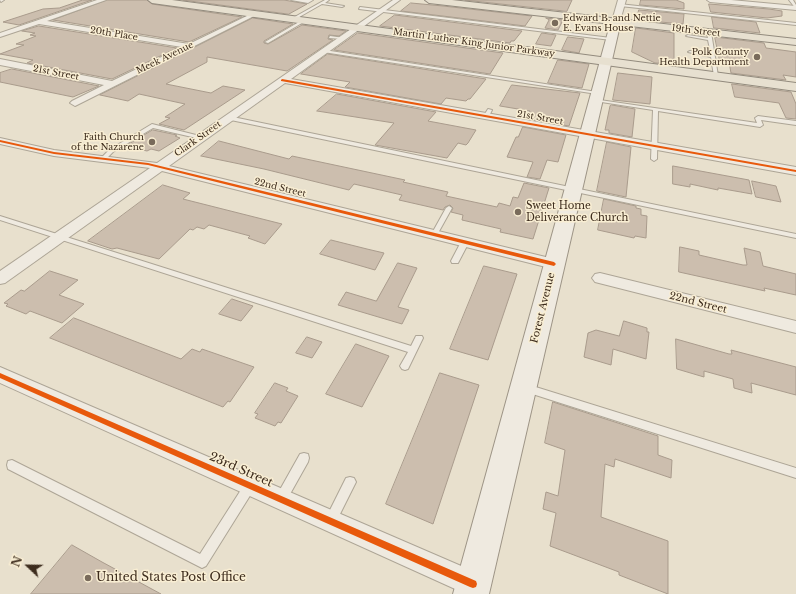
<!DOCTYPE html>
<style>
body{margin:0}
#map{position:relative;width:796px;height:594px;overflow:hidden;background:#e8e0cd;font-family:"Libre Baskerville",serif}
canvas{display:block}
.north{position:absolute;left:8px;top:546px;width:40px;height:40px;-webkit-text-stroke:3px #f9eed3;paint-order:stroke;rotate:292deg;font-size:11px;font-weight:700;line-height:16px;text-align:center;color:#3d2c1d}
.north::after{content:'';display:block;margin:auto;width:14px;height:18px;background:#3d2c1d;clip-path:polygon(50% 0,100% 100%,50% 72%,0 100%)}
</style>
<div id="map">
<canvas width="796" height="594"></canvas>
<div class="north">N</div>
</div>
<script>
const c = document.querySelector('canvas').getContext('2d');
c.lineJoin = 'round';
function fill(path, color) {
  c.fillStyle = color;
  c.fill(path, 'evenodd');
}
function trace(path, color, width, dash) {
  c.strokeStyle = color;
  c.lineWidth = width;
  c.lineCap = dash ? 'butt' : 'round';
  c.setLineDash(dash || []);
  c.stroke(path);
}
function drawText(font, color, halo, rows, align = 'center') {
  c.font = font + ' "Libre Baskerville",serif';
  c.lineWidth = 3;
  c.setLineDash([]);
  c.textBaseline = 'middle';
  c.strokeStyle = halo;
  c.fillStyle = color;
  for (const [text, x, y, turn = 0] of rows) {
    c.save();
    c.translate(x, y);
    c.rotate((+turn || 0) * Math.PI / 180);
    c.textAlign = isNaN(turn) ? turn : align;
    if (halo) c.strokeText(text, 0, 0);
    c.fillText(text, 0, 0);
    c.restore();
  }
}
const building = new Path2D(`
 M83 0H92L19 25 3 22 43 9 59 8Z
 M107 0H147L152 4 242 17 189 42 53 20Z
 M183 0H284L307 4 289 14Z
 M465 0H572L567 11Z
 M641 0H676L684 3V9L640 5Z
 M411 3 443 6 532 16 525 26 401 11Z
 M709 4 769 9 782 11V16L767 18 711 12Z
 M639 10 684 14 683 24 637 20Z
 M395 15 522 31 514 41H511L510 43 380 26Z
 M712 17 756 22 760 33 714 28Z
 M253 18 293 24 264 41V43L268 44 302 25 346 31 339 36 329 35 328 39 333 40 287 71 207 57V62L166 84 211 93 223 86 245 90 184 130 159 124 170 118 165 117 185 104 139 94 128 101 100 95Z
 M546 18 563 20 558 30 545 28 549 20Z
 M39 26 177 48 112 79 27 63 33 60 0 54 24 45 16 44 36 36 30 35 35 33 22 31Z
 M636 28 674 33V64L655 63 632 52Z
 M358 33 503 53 490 74 334 50Z
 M542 33 556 35 551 46 536 44Z
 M568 37 584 39 579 53 562 50Z
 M715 37 764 43 766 48 796 52V77L783 75 786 80 731 73 729 62 720 61Z
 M328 54 486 79 470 99H468L466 101 446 98 441 104 345 87 350 82 301 74Z
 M558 60 589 64 582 88 548 83Z
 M12 69 99 86 73 97 0 82V73Z
 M618 73 652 77 650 104 613 100Z
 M732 84 791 92 796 104V119L786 118 779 103 735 97Z
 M512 85 580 93 569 126 527 119 530 111 500 106Z
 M337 94 436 112 428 121 476 130 468 143 466 145 458 143 447 158 375 145 394 123 317 111Z
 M612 105 635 109 632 137 609 133V130H605L610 106Z
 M523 127 566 135 558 162 547 160 540 179 527 177 533 162 507 157 516 137H518Z
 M153 130 177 135 175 136 180 138 159 151 151 149 147 151 126 146Z
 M219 141 289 159 292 156 405 180 403 182 448 192 446 196 497 207 499 203 510 206 513 197 518 198 524 183 549 188 533 239 500 232 501 229 462 220 463 215 451 212 453 208 450 205 445 207 443 210 399 200 402 195 354 184 349 190 264 169 201 156Z
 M607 142 631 147 626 197 597 191Z
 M673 166 749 180 752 194 718 188V190L690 184V187L673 184Z
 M752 181 776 186 781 202 756 197Z
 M163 185 190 193 183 199 282 224 265 244 248 238 250 236 209 225 204 229 197 227 193 230 190 229 159 259 117 248 112 249 88 241Z
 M604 199 636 206V208L641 209V215L647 216 646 238 635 236 634 238 598 230Z
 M331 240 367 249 384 253 375 270 320 254Z
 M680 247 699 251V255L743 265H747L744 248 760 252 763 266 796 274V295L764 288 765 291 679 272Z
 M398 263 417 268 398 307 409 310 402 324 338 305 346 292 376 301Z
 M484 266 517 274 488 360 450 349Z
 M50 271 78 280 59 295 84 304 62 323 30 311 26 314 6 306 8 304 4 303 21 290 24 291Z
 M232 299 253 306 241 321 219 314Z
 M74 318 181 359 192 349 200 352 202 349 254 367 230 402 228 401 223 407 50 338Z
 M624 321 647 328V332H649L646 359 613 349 611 365 584 357 588 333 596 330 619 336Z
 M307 337 322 342 312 358 296 353Z
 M676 339 729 354H732L731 350 796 367V395L751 383 752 393 734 388 733 379 704 371V377L677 369Z
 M356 344 389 356 362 407 326 394Z
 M440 373 479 385 433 524 386 504Z
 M275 383 288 388 286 391 298 396 281 423 278 422 275 426 255 418 258 414 255 413Z
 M553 402 658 436V455L672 460 671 478 615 459 614 467 605 464 601 517 668 541V594L619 575V572L550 546 556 513 543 509 546 492 558 496 565 450 545 443Z
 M72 545 102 562 161 594H31Z`);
const service = new Path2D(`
 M291 0H313L308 3Z
 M325 0H329L325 3 344 6 342 7 322 4 294 20 291 19Z
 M789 0H793L796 5V9Z
 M619 4 796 23V25L620 6Z
 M360 7 611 38 613 39 611 40 359 9Z
 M304 19 307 20 268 43 265 42Z
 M709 31 711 32 718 76 716 77 714 76 711 57 688 52 690 51 711 54 708 40 686 36 688 35 708 38 707 32Z
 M330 36 344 38 342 39 329 38Z
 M324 50 597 92 599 93 597 94 323 52Z
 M593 99 757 123 755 118 758 116 796 121V125L761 120 763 125 760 127 658 111 657 159 654 161 651 159 653 110 595 101H593Z
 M488 109 492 110 488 118H484L483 117Z
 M228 116 796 234V238L226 119V117Z
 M152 124 204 137 201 139 153 128 113 152 105 160 100 159 109 150Z
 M449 206 452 208 437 235 436 237H432L431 235 446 208Z
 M0 216 411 346 416 336H422L423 338 408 369 405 370 402 369 400 366 408 352 0 220Z
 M462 240H468L469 242 458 263H452L451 261Z
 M526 384 796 468V478L523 391 521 388 523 385Z
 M304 453 308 454 309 458 308 462 285 503 281 505 277 503 275 499 277 495 300 454Z
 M12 460 200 554 246 482 250 480 254 482 256 486 206 566 202 568 8 469 7 465 8 461Z
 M350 477 354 478 356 482 335 524 331 526 327 524 325 520 346 478Z`);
const minor = new Path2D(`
 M0 0H4L1 2Z
 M97 0H106L47 21 189 44 253 13 258 14 75 106 70 103 72 101 104 85 0 65V59L112 81 182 47 39 24 0 37V33Z
 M393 0H400L291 79 796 167V175L285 83 169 166 554 259 559 260 561 264 559 268 554 269 162 171 5 283 0 284V271L150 168 54 156 0 144V138L54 150 157 163Z
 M707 0H731L796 6V10L710 2Z
 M600 273 796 321V333L595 282 592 278 595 274Z
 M0 367 482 575 486 584 482 593H464L0 383Z`);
const tertiary = new Path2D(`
 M618 0H626L620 21 616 24 612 21Z`);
const secondary = new Path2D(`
 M616 18 621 21 489 594H453L611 21Z`);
const primary = new Path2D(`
 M148 0H172L796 83V91L152 3Z
 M425 0H452L796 39V45L429 3Z`);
const cycleway = new Path2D(`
 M282 79 796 170V172L281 81V80Z
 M0 140 54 152 148 163 554 262 556 264 554 266 148 165 54 154 0 142Z
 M0 373 476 581 477 584 476 587 473 588 470 587 0 378Z`);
const markers = [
 [555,23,4,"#796b5b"],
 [757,57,4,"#796b5b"],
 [152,142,4,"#796b5b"],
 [518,212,4,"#796b5b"],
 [88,578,4,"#796b5b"]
];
const farPoinames = [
 ["Edward B. and Nettie",563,18,"left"],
 ["E. Evans House",563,28,"left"],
 ["Polk County",749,52],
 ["Health Department",749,62],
 ["Faith Church",144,137],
 ["of the Nazarene",144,147]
];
const farStreetnames = [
 ["19th Street",696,31,7],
 ["20th Place",114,34,9],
 ["Martin Luther King Junior Parkway",474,43,8],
 ["Meek Avenue",165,58,-26],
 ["21st Street",56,73,11],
 ["21st Street",540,118,10],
 ["Clark Street",198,139,-35],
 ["22nd Street",280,188,14]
];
const poiNames = [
 ["Sweet Home",526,206],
 ["Deliverance Church",526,218]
];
const streetNames = [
 ["22nd Street",698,303,14],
 ["Forest Avenue",543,308,-76]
];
const nearStreetnames = [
 ["23rd Street",241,470,24]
];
const nearPoinames = [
 ["United States Post Office",96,578]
];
fill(building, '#ccbeae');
trace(building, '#a99b8c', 1);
trace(service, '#ada596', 2);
trace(minor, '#ada596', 2);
trace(tertiary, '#ada596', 2);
trace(secondary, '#9d9486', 2);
trace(primary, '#928a7d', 2);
fill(service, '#efeae0');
fill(minor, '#efeae0');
fill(tertiary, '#efeae0');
fill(secondary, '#efeae0');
fill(primary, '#e7e0d0');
fill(cycleway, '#e8590c');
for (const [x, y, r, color] of markers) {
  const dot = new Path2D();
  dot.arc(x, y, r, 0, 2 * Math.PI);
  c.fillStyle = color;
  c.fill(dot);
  trace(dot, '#f9eed3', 1.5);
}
drawText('9px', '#3d2c1d', '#f9eed3', farPoinames, 'right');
drawText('9px', '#3d2c1d', '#f9eed3', farStreetnames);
drawText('10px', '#3d2c1d', '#f9eed3', poiNames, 'left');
drawText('10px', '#3d2c1d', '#f9eed3', streetNames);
drawText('12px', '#3d2c1d', '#f9eed3', nearStreetnames);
drawText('12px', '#3d2c1d', '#f9eed3', nearPoinames, 'left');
</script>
